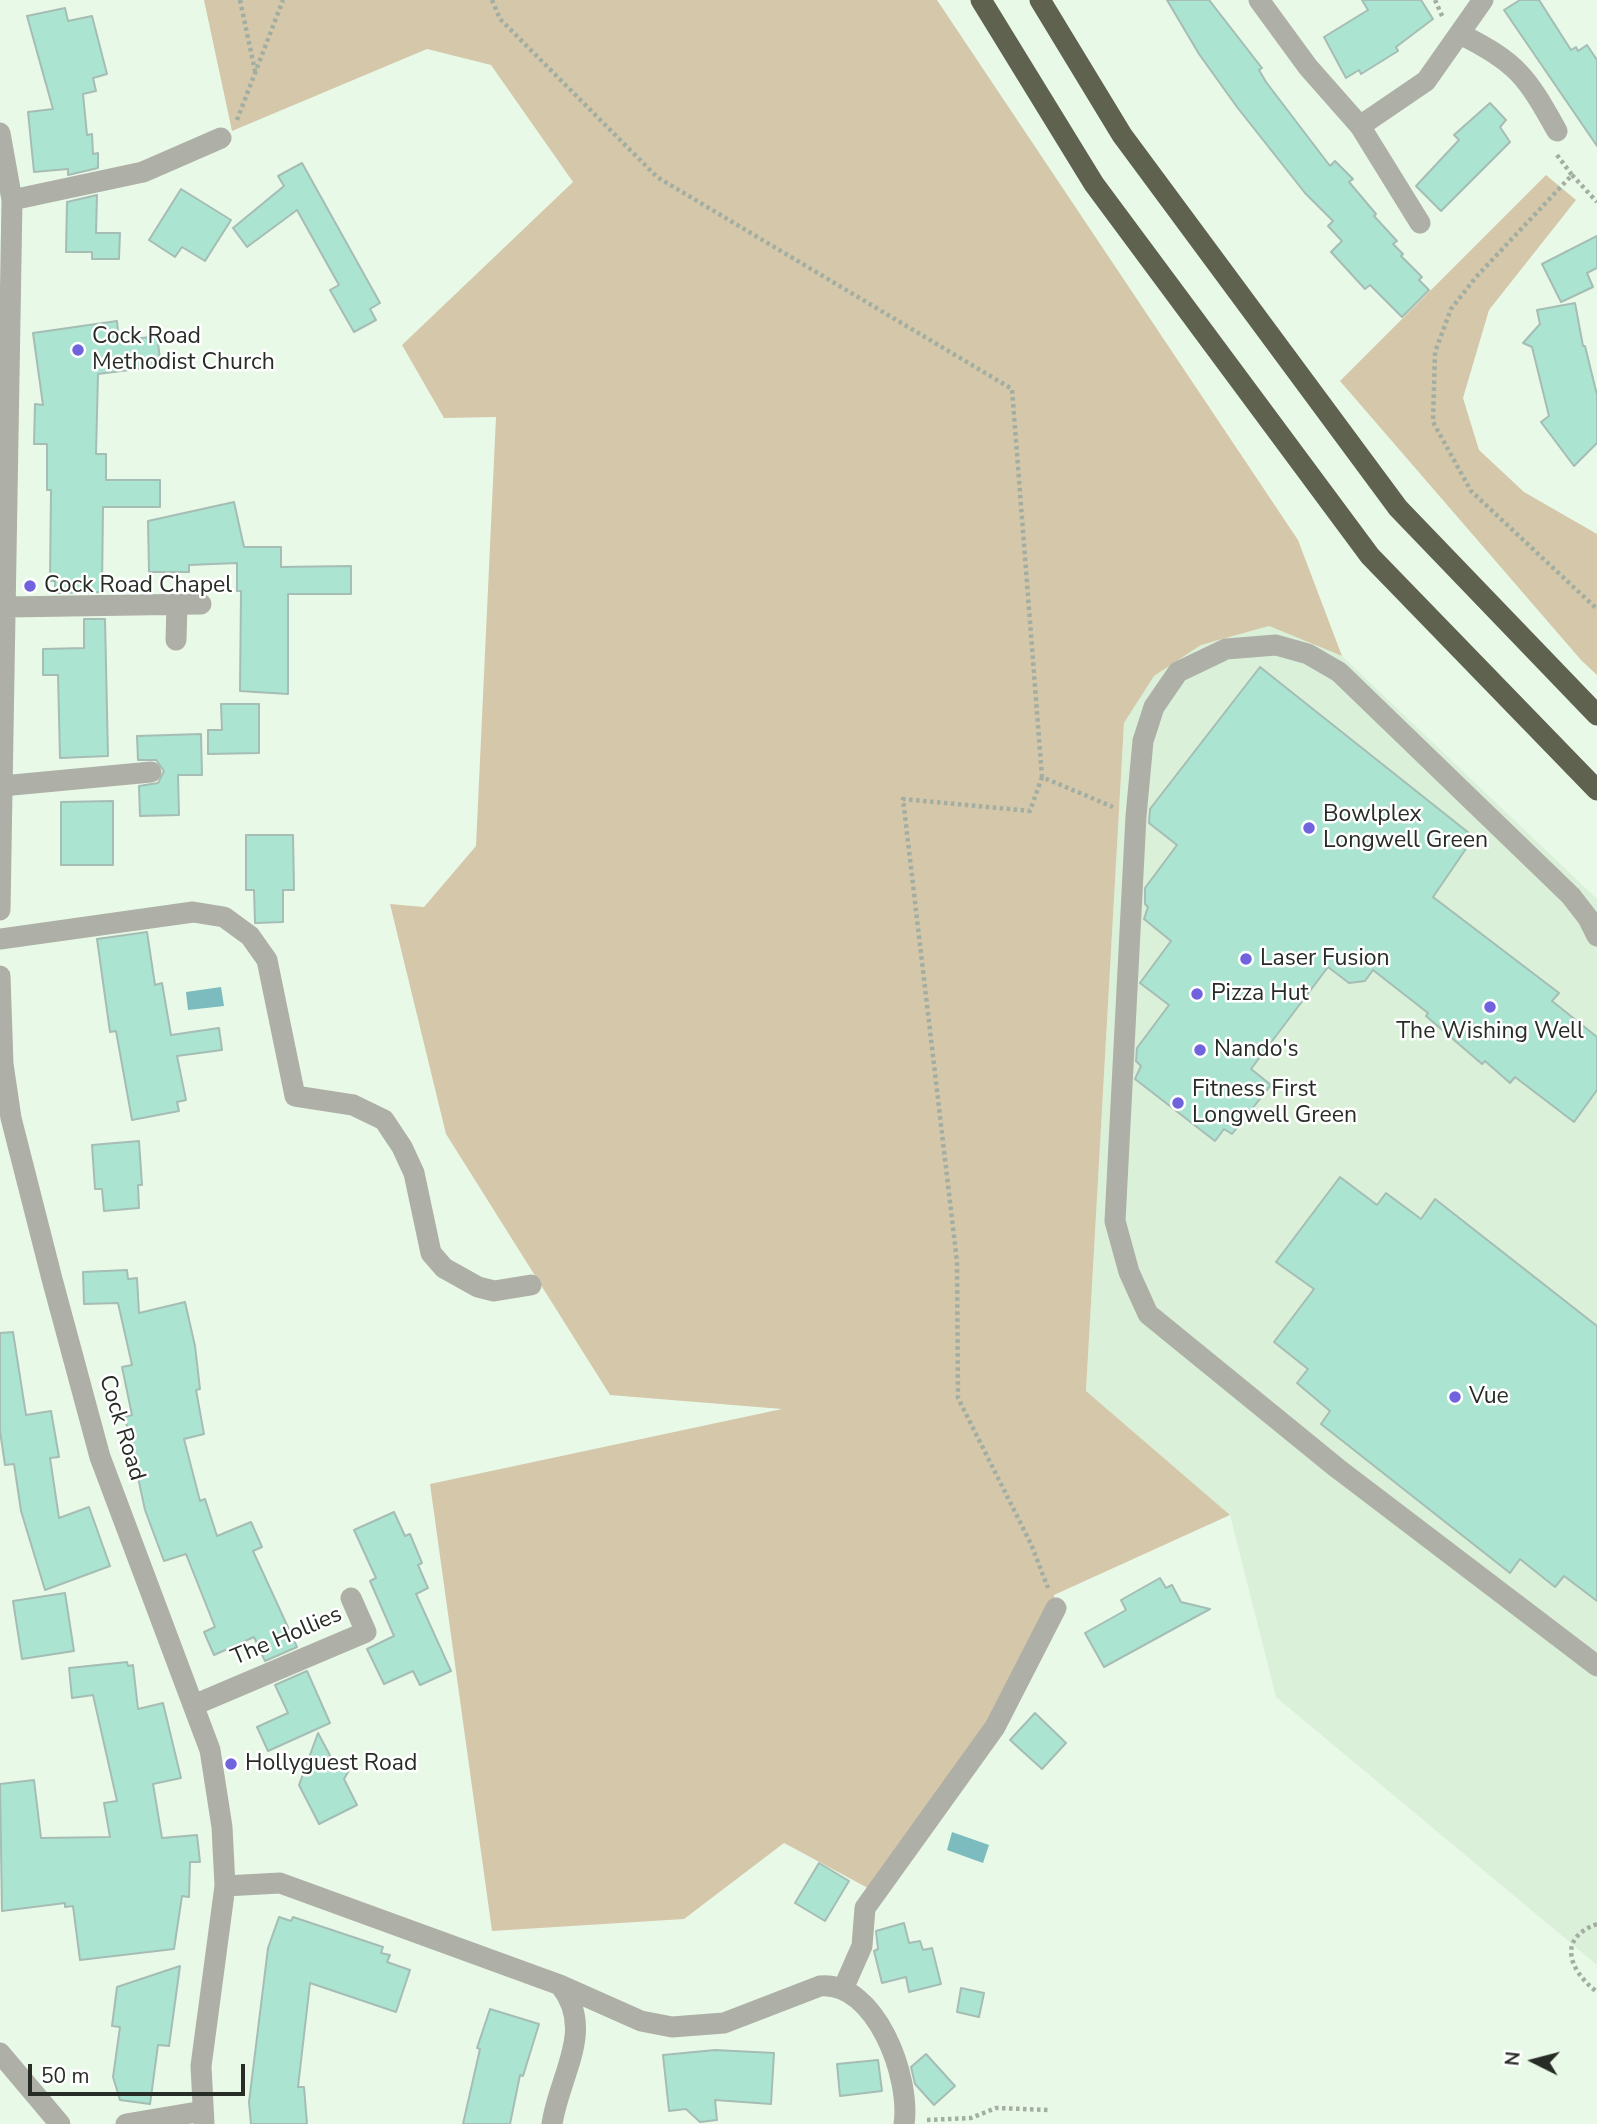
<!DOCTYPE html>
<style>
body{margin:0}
#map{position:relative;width:1597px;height:2124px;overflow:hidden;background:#e9f9e8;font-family:"Nunito Sans",sans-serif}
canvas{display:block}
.north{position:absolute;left:1499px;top:2026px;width:70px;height:70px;-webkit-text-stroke:5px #fff;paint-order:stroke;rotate:276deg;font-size:19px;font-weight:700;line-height:28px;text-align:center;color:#272d26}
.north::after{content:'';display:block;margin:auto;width:24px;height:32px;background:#272d26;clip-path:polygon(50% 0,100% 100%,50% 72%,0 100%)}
.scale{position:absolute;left:28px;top:2064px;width:217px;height:32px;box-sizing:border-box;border:4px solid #272d26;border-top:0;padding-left:9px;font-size:21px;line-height:24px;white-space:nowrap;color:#272d26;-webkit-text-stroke:5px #fff;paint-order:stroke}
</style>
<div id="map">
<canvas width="1597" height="2124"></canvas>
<div class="north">N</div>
<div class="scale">50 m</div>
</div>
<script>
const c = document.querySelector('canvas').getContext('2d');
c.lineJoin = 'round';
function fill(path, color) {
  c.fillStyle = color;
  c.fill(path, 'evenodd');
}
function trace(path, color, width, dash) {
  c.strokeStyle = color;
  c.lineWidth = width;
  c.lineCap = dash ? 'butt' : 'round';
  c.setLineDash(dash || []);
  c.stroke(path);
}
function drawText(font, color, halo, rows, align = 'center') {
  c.font = font + ' "Nunito Sans",sans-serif';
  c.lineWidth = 5;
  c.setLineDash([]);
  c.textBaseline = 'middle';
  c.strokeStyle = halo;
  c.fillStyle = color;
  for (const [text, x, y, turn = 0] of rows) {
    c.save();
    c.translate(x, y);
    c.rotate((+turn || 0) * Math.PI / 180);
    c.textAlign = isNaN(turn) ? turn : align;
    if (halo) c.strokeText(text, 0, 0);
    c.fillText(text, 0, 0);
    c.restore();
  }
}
const built = new Path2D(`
 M1269 626 1342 656 1597 899V1965L1276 1697 1230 1515 1086 1391 1124 723 1154 676 1201 645Z`);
const green = new Path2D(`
 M204 0H937L1298 540 1342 656 1269 626 1201 645 1154 676 1124 723 1086 1391 1230 1515 1054 1595 1056 1608 1037 1654 879 1894 784 1843 684 1919 492 1931 430 1484 782 1409 610 1395 446 1134 390 904 424 907 476 846 496 417 444 418 402 345 573 182 491 65 427 49 232 131Z
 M1546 175 1576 200 1489 310 1463 398 1479 450 1524 492 1597 534V675L1581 660 1340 381Z`);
const water = new Path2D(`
 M221 987 224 1006 188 1010 186 992Z
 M952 1832 989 1845 983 1863 947 1850Z`);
const building = new Path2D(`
 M1167 0H1209L1262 68 1259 70 1266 82 1330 166 1335 161 1353 179 1349 182 1376 214 1374 216 1397 241 1393 244 1403 254 1401 256 1422 277 1419 280 1429 290 1402 317 1370 285 1365 289 1331 252 1342 241 1328 226 1333 221 1305 193 1237 107 1199 54Z
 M1362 0H1421L1433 19 1396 47 1398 51 1361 74 1359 70 1346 78 1324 37 1368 10Z
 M1520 0H1539L1571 50 1576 47 1578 51 1587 45 1597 60V146L1504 10Z
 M65 8 68 21 92 16 107 74 93 78 96 91 83 94 87 135 92 134 93 154 98 153V168L68 175V169L34 172 28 112 53 109 27 16Z
 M1490 103 1506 120 1500 127 1510 142 1441 211 1416 186 1459 140 1454 135Z
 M302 163 380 303 370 309 376 320 354 332 330 290 339 285 297 210 247 247 233 228 284 186 278 176Z
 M181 189 231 220 205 261 182 247 175 257 149 240Z
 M97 195 96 233H120L119 259H92V252H66L67 202Z
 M1597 236V268L1587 273 1593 287 1561 302 1542 264Z
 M1575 303 1583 346H1585L1597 395V443L1574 466 1541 422 1549 416 1532 347 1523 343 1540 324 1537 310Z
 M117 321 119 341 157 336 161 366 98 374 96 454H106V480H160V507H103L102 588H105V592L55 593V581H50L51 490H47V444H34L35 404 43 405 33 333Z
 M234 502 244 547H281V567L351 566V594H288V694L240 691 241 591H237V563L189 565V572H149L148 521Z
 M84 619H105L108 756 60 758 58 675H43V649L84 648Z
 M1260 667 1474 837 1433 897 1559 993 1552 1001 1597 1037V1090L1574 1122 1515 1077 1510 1083 1485 1061 1482 1064 1426 1016 1428 1013 1373 970 1365 981 1349 983 1328 967 1251 1069 1271 1085 1232 1134 1224 1129 1215 1141 1135 1079 1141 1066 1136 1061 1137 1048 1169 1005 1140 983 1171 941 1144 919 1148 907 1145 904V888L1177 845 1149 823 1150 809Z
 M221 704H259V753L208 754V730H222Z
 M201 734 202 775H178L179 815 140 816 139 786 158 783 164 771 156 760H138L137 736Z
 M113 801V865H61V802Z
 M246 835H293L294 890H283V922L255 923 254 890H246Z
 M147 932 155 985 162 983 171 1035 219 1028 222 1050 177 1056 186 1100 177 1102 179 1111 132 1120 116 1031 110 1032 97 939Z
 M139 1141 142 1185H138L139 1208 104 1211 102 1189H95L92 1145Z
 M1340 1177 1377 1205 1386 1193 1421 1219 1435 1199 1597 1326V1601L1564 1576 1555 1587 1520 1559 1510 1573 1321 1424 1330 1411 1297 1383 1308 1369 1274 1342 1314 1289 1276 1262Z
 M127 1270 128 1279 137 1278 139 1313 185 1302 195 1346 200 1389 196 1390 204 1434 184 1439 200 1501 205 1499 217 1536 251 1522 262 1547 253 1551 297 1647 265 1661 254 1637 214 1655 204 1632 215 1627 186 1554 164 1561 145 1510 125 1417 132 1415 122 1367 132 1365 118 1303 84 1304 83 1272Z
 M13 1332 26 1415 51 1411 59 1457 50 1458 59 1518 89 1507 110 1566 45 1590 21 1511 14 1464 5 1465 0 1431V1333Z
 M394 1512 405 1536 410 1534 422 1563 418 1565 428 1588 416 1594 451 1671 420 1685 413 1671 384 1684 367 1649 394 1636 370 1581 376 1578 354 1530Z
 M1160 1578 1166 1588 1172 1585 1181 1602 1210 1609 1104 1667 1085 1633 1126 1610 1121 1600Z
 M65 1593 74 1651 22 1659 13 1601Z
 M127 1662 128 1666 133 1665 138 1709 163 1703 181 1778 153 1784 162 1838 197 1835 200 1862H190L189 1897 182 1896 174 1949 80 1960 73 1906 65 1907V1903L2 1911 0 1784 34 1780 41 1838 110 1837 104 1803 117 1801 93 1695 72 1698 69 1668Z
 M307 1671 330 1723 268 1751 257 1727 288 1713 275 1685Z
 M1035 1713 1066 1743 1042 1769 1010 1740Z
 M318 1733 333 1761 351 1767 344 1779 357 1805 319 1824 299 1785Z
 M819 1863 849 1881 825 1921 795 1903Z
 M279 1917 291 1921 293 1917 383 1947 381 1953 390 1955 387 1962 410 1970 396 2012 310 1983 298 2087H304L307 2124H251L249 2102 268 1948Z
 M904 1923 909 1943 920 1941 923 1950 932 1948 941 1984 909 1992 906 1977 882 1983 874 1951 878 1949 876 1931Z
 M180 1966 169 2046 158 2045 150 2104 120 2100 113 2077 120 2027 112 2026 117 1987Z
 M961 1988 984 1993 979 2017 957 2012Z
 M490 2009 539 2024 523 2076 520 2075 510 2124H463L480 2049 477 2048Z
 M715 2050 774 2053 771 2104 715 2100 717 2120 700 2122 686 2109 669 2111 663 2055Z
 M926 2054 955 2086 934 2105 915 2084 911 2067Z
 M878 2060 882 2091 840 2096 837 2064Z`);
const path = new Path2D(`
 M240 0 255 71
 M492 0 500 19 657 177 1012 389 1042 777 1113 807
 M1435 0 1443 18
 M237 120 283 0
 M1557 155 1572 175 1476 277 1451 309 1435 352 1433 422 1471 491 1597 609
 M1572 175 1597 202
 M1042 777 1030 811 903 799 957 1262 958 1398 1031 1544 1048 1588
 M1597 1924C1555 1939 1571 1972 1597 1992
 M927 2120 971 2118 996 2108 1050 2110`);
const minor = new Path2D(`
 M1259 0 1308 67 1360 126 1420 223
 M1460 34C1517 62 1527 77 1557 131
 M1360 126 1426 81 1483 0
 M0 133 12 200 0 910
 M12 200 143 172 221 138
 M6 607 201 604
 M176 640 177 604
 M2 786 151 772
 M1597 936 1588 918 1571 896 1339 672 1308 654 1276 645 1226 649 1178 672 1154 707 1143 741 1136 816 1115 1221 1129 1272 1148 1314 1337 1468 1597 1666
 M0 939 193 912 224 917 250 936 267 960 295 1096 353 1105 384 1120 402 1147 414 1173 431 1253 444 1268 478 1287 494 1291 531 1285
 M0 976 3 1064 11 1118 52 1279 100 1457 210 1750 222 1827 225 1886 201 2066 204 2124
 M194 1705 366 1632 351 1598
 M225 1886 280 1883 560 1985 641 2021 672 2027 724 2023 820 1986C876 1981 911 2078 904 2124
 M843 1989 862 1946 865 1908 995 1727 1056 1608
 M0 2053 60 2124
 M126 2124 203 2111
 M552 2124C559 2075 596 2030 560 1985`);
const highway = new Path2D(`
 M981 0 1094 184 1370 556 1597 790
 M1040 0 1122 135 1398 508 1597 715`);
const markers = [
 [78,350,7,"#7063dd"],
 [30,586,7,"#7063dd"],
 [1309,828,7,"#7063dd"],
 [1246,959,7,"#7063dd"],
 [1197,994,7,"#7063dd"],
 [1490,1007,7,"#7063dd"],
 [1200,1050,7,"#7063dd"],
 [1178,1103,7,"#7063dd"],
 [1455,1397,7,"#7063dd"],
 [231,1764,7,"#7063dd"]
];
const poiNames = [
 ["Cock Road",92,337],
 ["Methodist Church",92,363],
 ["Cock Road Chapel",44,586],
 ["Bowlplex",1323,815],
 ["Longwell Green",1323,841],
 ["Laser Fusion",1260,959],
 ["Pizza Hut",1211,994],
 ["The Wishing Well",1490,1032,"center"],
 ["Nando's",1214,1050],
 ["Fitness First",1192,1090],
 ["Longwell Green",1192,1116],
 ["Vue",1469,1397],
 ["Hollyguest Road",245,1764]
];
const streetNames = [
 ["Cock Road",121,1428,73],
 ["The Hollies",287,1637,-23]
];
fill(built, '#daf0d9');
fill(green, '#d5c8aa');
fill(water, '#7cbbbe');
fill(building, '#abe5d1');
trace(building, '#a5bdb4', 2);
trace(path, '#a2aea1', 4.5, [3.5, 3.5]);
trace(minor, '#aeafa6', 21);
trace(highway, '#5f624f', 21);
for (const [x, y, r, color] of markers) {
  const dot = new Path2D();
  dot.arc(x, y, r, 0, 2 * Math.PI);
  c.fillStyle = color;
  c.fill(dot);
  trace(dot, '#fff', 2.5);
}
drawText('23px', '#272d26', '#fff', poiNames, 'left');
drawText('23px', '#272d26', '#fff', streetNames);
</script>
